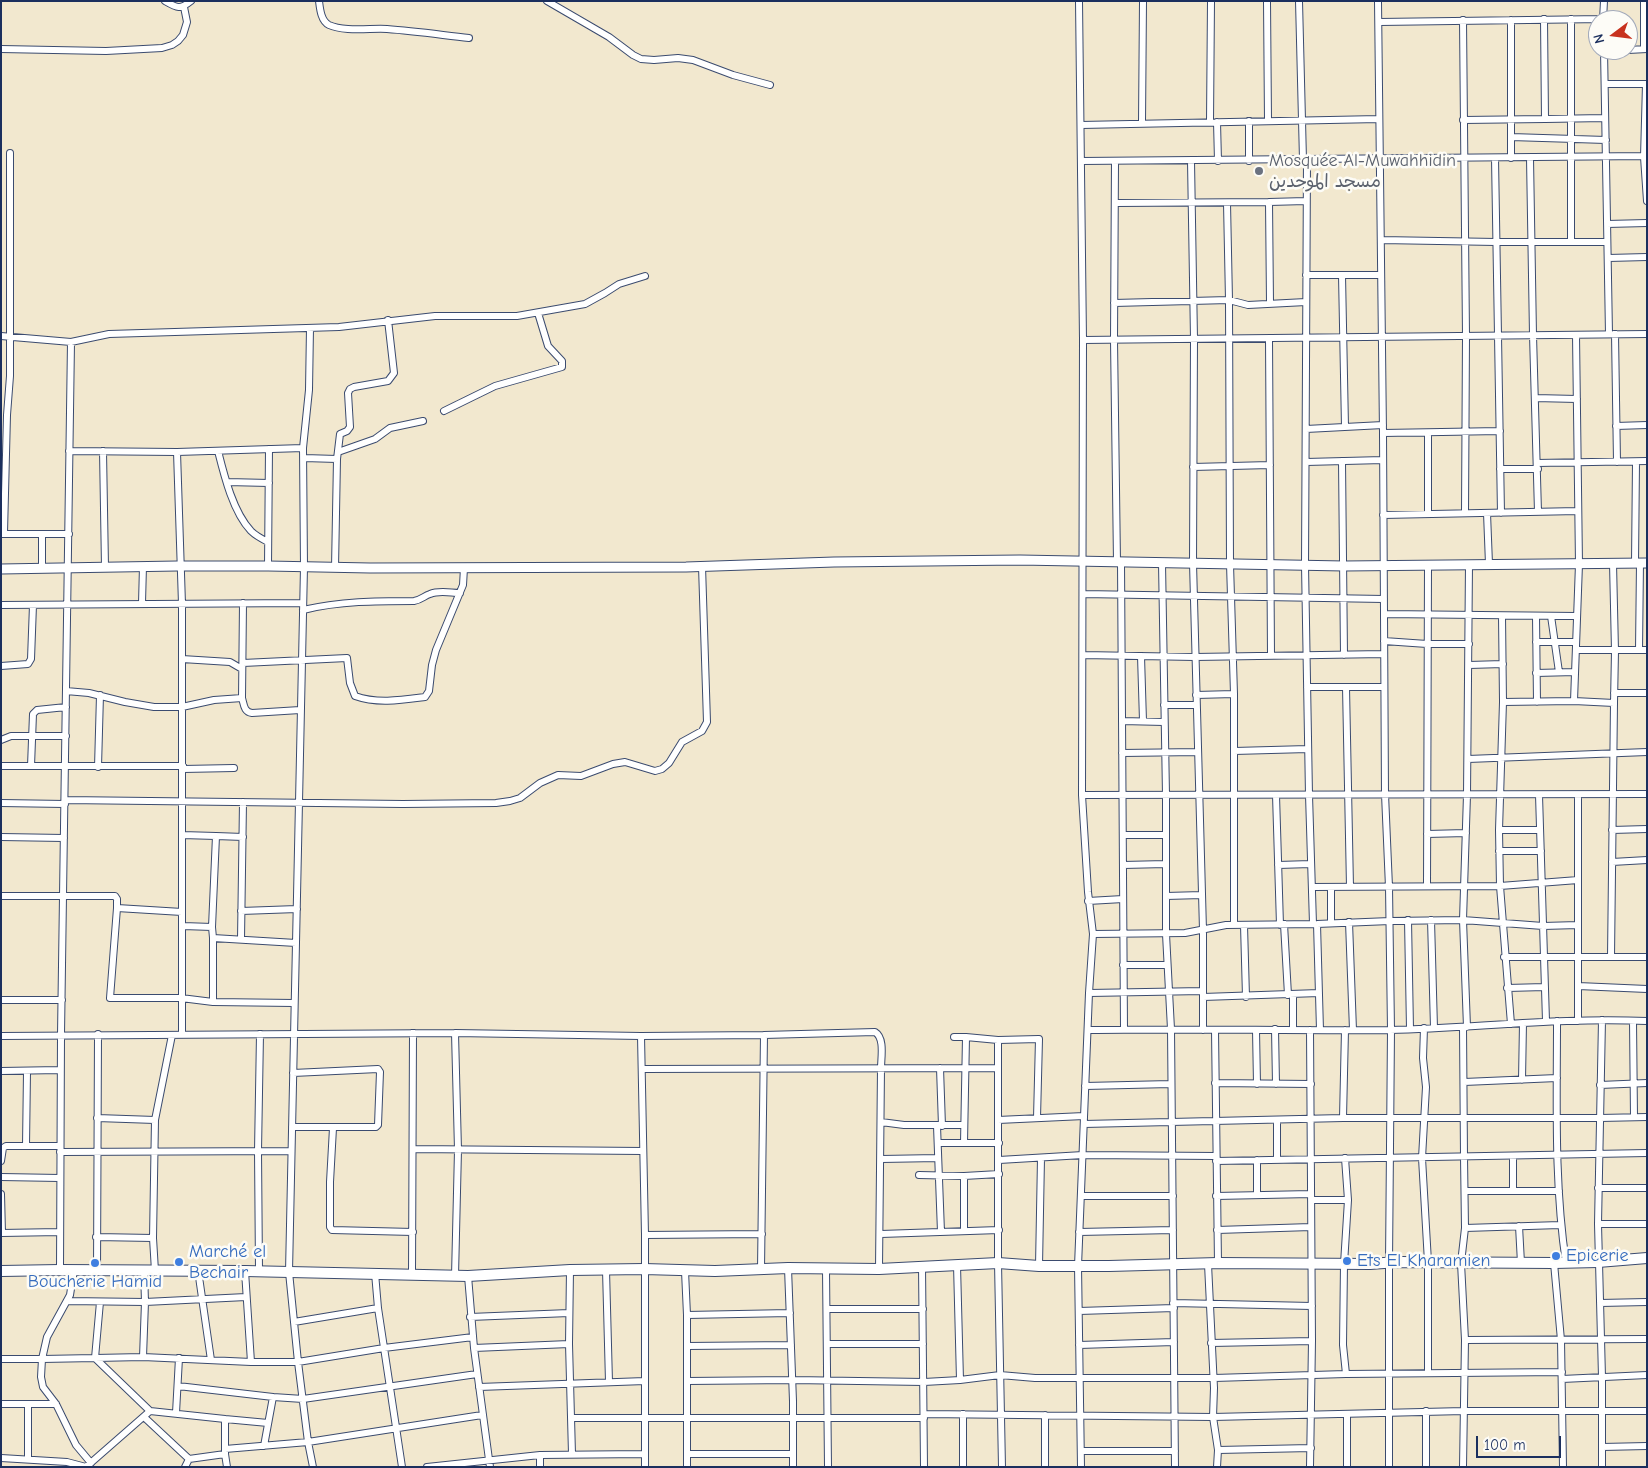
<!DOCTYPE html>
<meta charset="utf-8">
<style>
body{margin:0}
#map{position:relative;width:1648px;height:1468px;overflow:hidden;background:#f2e8cf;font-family:"Comic Neue",sans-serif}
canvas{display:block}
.frame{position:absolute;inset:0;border:2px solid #1b2f5e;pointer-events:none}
.north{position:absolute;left:1588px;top:10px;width:50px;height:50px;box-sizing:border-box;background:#fdfcf7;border:1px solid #a3aaba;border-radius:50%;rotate:255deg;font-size:14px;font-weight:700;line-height:20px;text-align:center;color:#1b2f5e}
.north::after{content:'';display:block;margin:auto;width:18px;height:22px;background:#c8321e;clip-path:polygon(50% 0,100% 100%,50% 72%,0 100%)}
.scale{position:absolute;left:1476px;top:1436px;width:85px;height:22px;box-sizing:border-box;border:2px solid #1b2f5e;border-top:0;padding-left:6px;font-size:15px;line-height:18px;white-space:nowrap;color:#1b2f5e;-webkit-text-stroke:4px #fdfcf7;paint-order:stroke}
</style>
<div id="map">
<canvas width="1648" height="1468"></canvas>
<div class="frame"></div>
<div class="north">N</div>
<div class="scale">100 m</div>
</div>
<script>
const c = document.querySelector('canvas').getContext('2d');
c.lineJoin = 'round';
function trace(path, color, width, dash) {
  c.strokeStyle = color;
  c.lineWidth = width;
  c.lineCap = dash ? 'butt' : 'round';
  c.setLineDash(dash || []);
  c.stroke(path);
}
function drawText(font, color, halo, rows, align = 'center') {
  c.font = font + ' "Comic Neue","Playpen Sans Arabic",sans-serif';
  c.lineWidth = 5;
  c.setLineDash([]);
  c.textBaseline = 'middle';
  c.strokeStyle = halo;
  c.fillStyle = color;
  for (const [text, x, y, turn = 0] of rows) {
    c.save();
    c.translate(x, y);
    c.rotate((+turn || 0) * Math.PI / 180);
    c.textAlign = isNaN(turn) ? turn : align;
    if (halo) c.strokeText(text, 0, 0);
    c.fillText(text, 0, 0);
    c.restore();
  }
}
const street = new Path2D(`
 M165 1C177 8 180 10 191 1
 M319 1C320 9 321 21 329 25 344 32 371 28 387 29 415 31 442 35 469 38
 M547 1 609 37 633 55 641 59 654 60 678 58 693 60 733 75 770 85
 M1079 1 1083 340 1082 795 1088 892 1093 934 1089 993 1078 1266 1081 1467
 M1267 1 1268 121
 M1299 1 1303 160
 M1378 1 1383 433 1385 794 1389 887 1391 1030 1389 1263V1467
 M1644 1V49
 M1544 19 1545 119 1605 118
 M1463 20 1466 336 1465 513
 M1511 20V158
 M1603 20 1604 1
 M1379 22 1603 19
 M1 49 106 51 162 48 172 45 178 41 183 35 187 22 184 7
 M1606 50H1604L1609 334
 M1628 50 1647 49
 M1605 84H1647
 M1646 84 1644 157 1647 201
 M1463 120 1545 119
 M1249 121V161
 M1210 122 1211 1
 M1217 122 1218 161
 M1142 123 1143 1
 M1081 125 1379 119
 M1511 137 1606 140
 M1495 158 1501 513
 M1530 158 1533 335 1538 512
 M1307 160 1305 565 1309 795 1313 924
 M1081 161 1647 156
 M1115 161 1114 340 1117 562
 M1191 161 1194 339 1193 563 1203 930V1030
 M1115 203 1269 202
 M1227 203 1229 300 1230 564 1234 694V925
 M1607 224 1647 223
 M1381 240 1496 242H1607
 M1571 242V19
 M1608 258 1647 257
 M1306 275H1381
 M1342 275 1345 427
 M1114 303 1229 300 1248 305 1306 302
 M1270 303 1269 202 1306 201
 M1615 334 1617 462
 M1 336 71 342 109 334 339 327 435 316H517L585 304 605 293 619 284 645 276
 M1269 339 1271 656
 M1083 340 1647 334
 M1535 398 1577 399
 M444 411 495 386 562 367V361L548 346 538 313
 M1616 426 1647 425
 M1306 429 1383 425
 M1383 433 1500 431
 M303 448 309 390 310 328
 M69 451 177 452 182 604V1035
 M103 451 105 567
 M218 451C224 475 233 512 251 531 256 536 262 539 268 542
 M177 452 303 448 304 567 289 1272 298 1362 308 1442 482 1415
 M338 452 375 439 390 428 423 421
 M304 458 337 459
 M1342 461 1344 655
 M1306 462 1383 460
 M1537 463 1647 461
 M1193 467 1270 465
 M1500 469H1538
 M227 482 269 483
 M1487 513 1489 564
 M1428 514V433
 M1383 515 1578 511
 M4 533 7 415 10 376V153
 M1 534H69
 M1121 562 1124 1029
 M1162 563 1166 795V934L1171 1029 1175 1467
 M1613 563 1615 651 1614 703
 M1635 563 1636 462
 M268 566 269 449
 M335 568 337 459 340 434 347 431 350 427 348 393 350 389 354 387 388 381 394 373 388 320
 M42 569V534
 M1083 594 1384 599
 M142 603 143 566
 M243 603 242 698C244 705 244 712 252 713L300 710
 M1 605 303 603
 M303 610C340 601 377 601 414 601 421 600 424 596 430 594 439 590 451 593 460 593
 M1384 614 1577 616
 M1502 616 1503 702 1499 830 1500 886 1511 1024
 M1536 616 1537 702
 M1551 616 1559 672
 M1384 641 1427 644H1469
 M1536 642H1576
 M1576 650H1647
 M1639 650 1640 563
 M1083 655 1195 657 1384 654
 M1141 656 1143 721
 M182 659 230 662 242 669
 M243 663 347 658 350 683 355 696C377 704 402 700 425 697L429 691 432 665 436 650 463 585 464 568
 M1469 665 1503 664
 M1 666 28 664 31 659 33 605
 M1536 673 1575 672
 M1307 687H1384
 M1346 687 1350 887
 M66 691 89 693 125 702 154 707H182L214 700 242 698
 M1614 693H1647
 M1196 695 1234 694
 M1574 701 1579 564 1576 335
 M1503 702 1574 701 1614 703 1611 957
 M1164 705H1196
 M1122 721 1164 722
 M1 740 11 736H66
 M1234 751 1308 749
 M1122 753 1198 752
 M1468 759 1647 752
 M1 766H183
 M31 766 33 714 37 710 66 707
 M98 767 100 695
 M183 769 234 768
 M1082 795 1647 794
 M1276 795 1280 925
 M1539 795 1546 1021
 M65 800 403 804 496 803 510 801 520 798 540 783 558 775 581 776 613 764 625 762 655 771 662 769 669 763 682 742 702 731 707 722 702 566
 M1 803 65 804
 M1499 830H1540
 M1612 830 1647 829
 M1427 834 1466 833
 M182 835 216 836
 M1123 835H1166
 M1 837 64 838
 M1499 851H1541
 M1612 862 1647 860
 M1123 865 1166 864
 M1278 865 1311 864
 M1427 886 1428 565
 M1312 887 1500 886 1578 880
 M1331 887V923
 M1 896H115L117 899V908L110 998H181L213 1002 294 1003
 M1166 896 1202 895
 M1088 901 1123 899
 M117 908 182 912
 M241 911 297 909
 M1408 920 1410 1029
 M1431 920 1434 1028
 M1349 922 1353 1030
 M1284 924 1288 995
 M1317 924 1320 1030
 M1244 925 1246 997
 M183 926 212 927
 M1093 934 1185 933 1226 925 1317 924 1390 921 1463 920 1543 926 1578 925
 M213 938 296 943
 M241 939 243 802
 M1504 957H1647
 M1123 965H1167
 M1578 986 1647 989
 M1507 988 1545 987
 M1089 993 1203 991
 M1203 997 1319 993
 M1 1000H62
 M213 1002V938L212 927 216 836 243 837
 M1557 1021C1557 1102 1554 1183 1566 1263
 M1578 1021V795
 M1633 1021 1634 1117
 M1467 1027 1463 920 1467 795 1469 564
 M1424 1028 1423 1058 1426 1087 1422 1158 1428 1262V1373
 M1275 1029 1276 1084
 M1293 1029V995
 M1088 1030C1188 1028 1289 1031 1390 1030 1476 1028 1561 1017 1647 1021
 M1215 1030 1218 1263
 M1256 1030 1257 1084
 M455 1033 641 1036 645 1235V1467
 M764 1035 875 1032C885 1038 881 1058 881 1068L879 1269
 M1 1036 455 1033 458 1150 455 1276
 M641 1036 764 1035 761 1269
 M954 1037H966L998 1040 1039 1039 1037 1118
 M998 1040V1263L1002 1467
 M940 1068 942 1126
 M642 1069 998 1068
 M1 1071 60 1070
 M1522 1080 1523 1023
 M1464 1082 1557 1078
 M1215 1083 1311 1084
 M1600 1085 1647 1083
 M1085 1086 1171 1084
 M97 1118 155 1120
 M1343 1118 1345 1030
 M998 1120 1084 1116
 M881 1122 904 1125H964
 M1084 1124 1343 1118H1600L1647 1117
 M937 1126 941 1232
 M292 1127H376L378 1125 380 1072 378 1069 293 1073
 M333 1128 330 1182V1227L332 1230 413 1232
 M938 1143H999
 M964 1143 966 1037
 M26 1146 27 1072
 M413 1149 643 1151
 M60 1152 291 1151
 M1345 1158 1348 1200 1344 1264 1343 1345 1346 1374
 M881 1159 938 1158
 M999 1160 1083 1155 1216 1156
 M1277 1160V1120
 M1 1161 3 1148 6 1146H60
 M1216 1161 1647 1153
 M919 1175 964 1176 999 1174
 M1 1177 60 1178
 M1598 1188H1647
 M1465 1191H1559
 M1513 1191V1156
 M1 1194 2 1233
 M1257 1195V1160
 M1081 1196H1173
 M1216 1196 1311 1194
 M1311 1200H1348
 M1598 1224H1647
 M1519 1226 1521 1263
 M1465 1228 1560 1225
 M1217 1230 1311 1227
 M964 1231V1176
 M1079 1232 1173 1230
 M1 1233 60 1232
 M881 1234 999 1230
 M645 1235 762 1234
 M96 1237 153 1238
 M1554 1263 1561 1340 1563 1467
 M1208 1264 1214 1388 1213 1417 1218 1450 1217 1467
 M957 1265 960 1380
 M922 1266 924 1467
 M1039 1266 1041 1158
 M788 1268 793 1401V1467
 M60 1270 61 1035 71 342
 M74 1270 70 1295 47 1337 42 1359 95 1358 150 1411
 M144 1270 145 1302 246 1297
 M198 1270 211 1360
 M606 1270 609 1382
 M826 1270 828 1467
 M97 1271 98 1034
 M155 1271 153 1238 155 1120 172 1035
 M245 1271 251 1362H298L384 1348 473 1337
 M259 1271 258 1151 260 1034
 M685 1271 687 1315V1467
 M375 1273 378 1308 402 1467
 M412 1274 413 1033
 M468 1276 474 1348 490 1467
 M67 1301 145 1302 143 1357
 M100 1302 95 1358 143 1357 251 1362
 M1173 1303 1312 1306
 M1600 1303 1647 1302
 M827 1309H923
 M1079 1311 1174 1308
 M687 1315 790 1313
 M470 1317 569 1313
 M294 1322 378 1308
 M1465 1340 1647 1339
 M1211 1343 1312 1341
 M569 1344 572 1454
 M827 1344H923
 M1079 1345 1174 1342
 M687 1346 791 1345
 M474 1348 569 1344 570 1270
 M1 1359H42L41 1377 43 1387 56 1404 76 1445 91 1463
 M1562 1379 1647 1375
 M687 1381 793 1380 924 1382 960 1380 1000 1375 1035 1378H1214L1346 1374 1562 1372
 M178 1386 273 1397 303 1399 477 1374
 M479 1387 645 1381
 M1 1404H56
 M28 1404V1459
 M1426 1411V1467
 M176 1413 179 1358
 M924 1414 1213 1417 1464 1411H1647
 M963 1414V1467
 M1347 1414V1467
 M144 1417 189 1459 185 1467
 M571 1418H924
 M225 1419 268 1423
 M264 1446 273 1397
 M1602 1447 1647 1446
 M225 1449 308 1442 313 1467
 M1218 1450 1311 1448
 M1081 1451H1175
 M687 1454H793
 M1 1458 67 1462 86 1467 150 1411 225 1419V1454
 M189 1459 225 1454 227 1467
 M427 1467 540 1455 645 1454
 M540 1467V1455
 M1045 1467V1415
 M1310 1467 1312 1341 1310 1030
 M1463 1467 1465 1340 1461 1263 1465 1228 1464 1157 1463 1027
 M1602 1467V1377L1598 1224 1602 1020`);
const secondary = new Path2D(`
 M1 569 177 566H268L370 568 686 567 834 562 1020 560 1344 566 1647 563`);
const primary = new Path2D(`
 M1 1271 60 1270 245 1271 468 1276 570 1270 644 1269 715 1271 788 1268 879 1269 998 1263 1039 1266H1109L1218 1263 1370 1264 1398 1262 1554 1263 1598 1262 1647 1258`);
const markers = [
 [1259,171,5,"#6b7280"],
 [1556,1256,5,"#3f7fe0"],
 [1347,1261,5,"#3f7fe0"],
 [179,1262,5,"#3f7fe0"],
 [95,1263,5,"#3f7fe0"]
];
const worshipNames = [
 ["Mosquée Al-Muwahhidin",1269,161],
 ["مسجد الموحدين",1269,182]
];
const shopNames = [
 ["Marché el",189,1252],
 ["Bechair",189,1273],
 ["Epicerie",1566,1256],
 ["Ets El Kharamien",1357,1261],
 ["Boucherie Hamid",95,1282,"center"]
];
trace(street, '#3b4b6f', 8);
trace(secondary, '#3b4b6f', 11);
trace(primary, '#3b4b6f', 12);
trace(street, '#fff', 6);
trace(secondary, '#fff', 9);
trace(primary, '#fff', 10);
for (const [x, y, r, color] of markers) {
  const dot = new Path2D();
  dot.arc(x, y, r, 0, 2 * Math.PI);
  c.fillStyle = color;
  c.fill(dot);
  trace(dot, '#fdfcf7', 2);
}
drawText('18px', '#5b616d', '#fdfcf7', worshipNames, 'left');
drawText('18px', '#366cbe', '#fdfcf7', shopNames, 'left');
</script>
